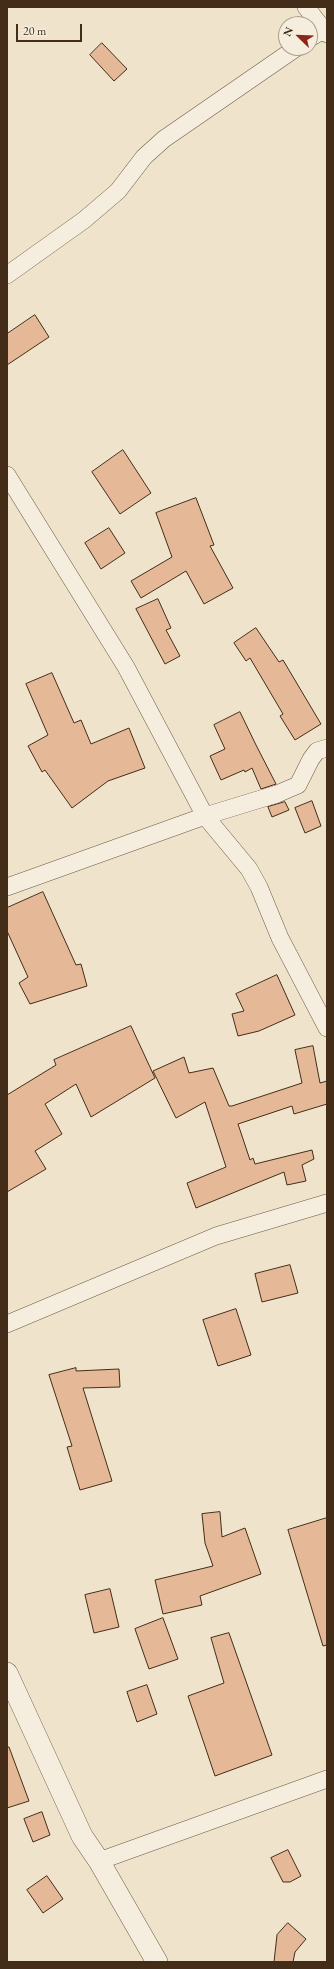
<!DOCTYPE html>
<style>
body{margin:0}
#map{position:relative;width:334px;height:1969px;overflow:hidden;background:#f0e3cb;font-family:"EB Garamond",serif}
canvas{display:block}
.frame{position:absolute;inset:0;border:8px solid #432d18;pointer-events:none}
.north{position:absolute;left:278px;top:16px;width:40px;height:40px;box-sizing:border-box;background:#f5eddd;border:1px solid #aea08e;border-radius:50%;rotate:293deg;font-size:11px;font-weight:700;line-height:16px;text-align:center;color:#432d18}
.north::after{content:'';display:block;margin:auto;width:14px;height:18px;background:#8f2418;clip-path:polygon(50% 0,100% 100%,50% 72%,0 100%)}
.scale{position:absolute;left:16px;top:24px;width:66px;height:18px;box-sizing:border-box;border:2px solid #432d18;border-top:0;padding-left:5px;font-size:12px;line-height:14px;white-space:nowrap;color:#432d18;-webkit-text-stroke:3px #f5eddd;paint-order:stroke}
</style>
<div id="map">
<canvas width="334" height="1969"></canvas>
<div class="frame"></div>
<div class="north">N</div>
<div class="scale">20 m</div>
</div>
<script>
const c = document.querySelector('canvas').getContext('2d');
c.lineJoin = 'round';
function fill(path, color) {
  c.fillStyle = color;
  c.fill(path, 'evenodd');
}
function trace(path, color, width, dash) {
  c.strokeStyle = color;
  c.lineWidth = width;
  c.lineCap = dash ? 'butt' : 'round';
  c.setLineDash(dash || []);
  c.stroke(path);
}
const building = new Path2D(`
 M102 43 127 69 114 81 90 55Z
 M35 315 49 337 7 365V334Z
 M123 450 151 493 120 514 92 472Z
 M196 498 214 545 210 546 233 588 204 604 186 571 141 598 131 581 172 557 156 513Z
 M109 528 125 553 101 569 85 543Z
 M158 599 171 628 166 630 180 656 165 664 136 609Z
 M256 628 279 662 283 660 321 724 295 740 280 716 283 714 250 658 246 661 234 643Z
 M52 673 74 723 81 720 91 744 129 728 145 768 108 781 72 808 45 770 42 772 28 746 48 735 26 684Z
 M240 712 256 745 276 784 261 789 252 768 245 772 244 770 221 780 210 756 225 749 214 725Z
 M312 801 321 826 305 833 295 808Z
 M285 802 289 810 272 817 268 807Z
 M43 892 76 965 81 964 87 986 30 1004 19 983 28 977 7 931V908Z
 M277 975 295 1015 259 1031 238 1036 232 1014 244 1011 236 994Z
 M131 1026 155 1078 91 1117 76 1084 45 1104 62 1134 35 1151 46 1169 7 1192V1095L56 1065 54 1060Z
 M313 1046 320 1083 327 1081V1104L294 1114 292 1106 238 1124 250 1160 253 1158 255 1164 312 1150 314 1159 302 1165 306 1181 287 1185 284 1172 196 1208 187 1183 226 1167 205 1102 176 1118 153 1071 184 1057 189 1073 213 1068 229 1106H232L302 1083 295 1050Z
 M290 1265 298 1293 262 1302 255 1274Z
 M236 1309 251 1355 218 1366 203 1320Z
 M76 1368V1371L119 1369 120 1387 83 1388 112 1481 80 1490 67 1447 72 1446 49 1375Z
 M220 1512 222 1537 245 1528 261 1574 200 1596 202 1605 163 1614 155 1580 213 1566 205 1543 202 1514Z
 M327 1518V1645L323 1646 288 1530Z
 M110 1589 119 1627 94 1633 85 1595Z
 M163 1618 178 1659 149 1669 135 1629Z
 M229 1633 272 1755 215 1776 188 1696 224 1683 211 1638Z
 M147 1685 157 1714 137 1722 127 1692Z
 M7 1747H9L29 1801 7 1808Z
 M42 1812 50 1835 33 1842 24 1819Z
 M288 1850 301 1876 290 1882H283L271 1858Z
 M47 1876 63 1899 43 1913 27 1890Z
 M288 1923 306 1939 295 1952 293 1962H274L277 1935Z`);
const minor = new Path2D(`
 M306 7 327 34
 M310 38 327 28
 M7 275 84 220 118 191 144 157 164 139 296 48
 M7 475 126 667 205 816 249 869 259 887 280 938 327 1028
 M7 887 205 816 277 794 298 785 311 759 317 751 327 748
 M7 1324 216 1236 327 1203
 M99 1861 327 1779`);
const tertiary = new Path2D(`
 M7 1673 82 1836 99 1861 157 1962`);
fill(building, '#e5b897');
trace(building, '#432d18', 1);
trace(minor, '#6e5a45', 18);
trace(tertiary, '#6e5a45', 22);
trace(minor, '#f5eddd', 17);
trace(tertiary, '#f5eddd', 21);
</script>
